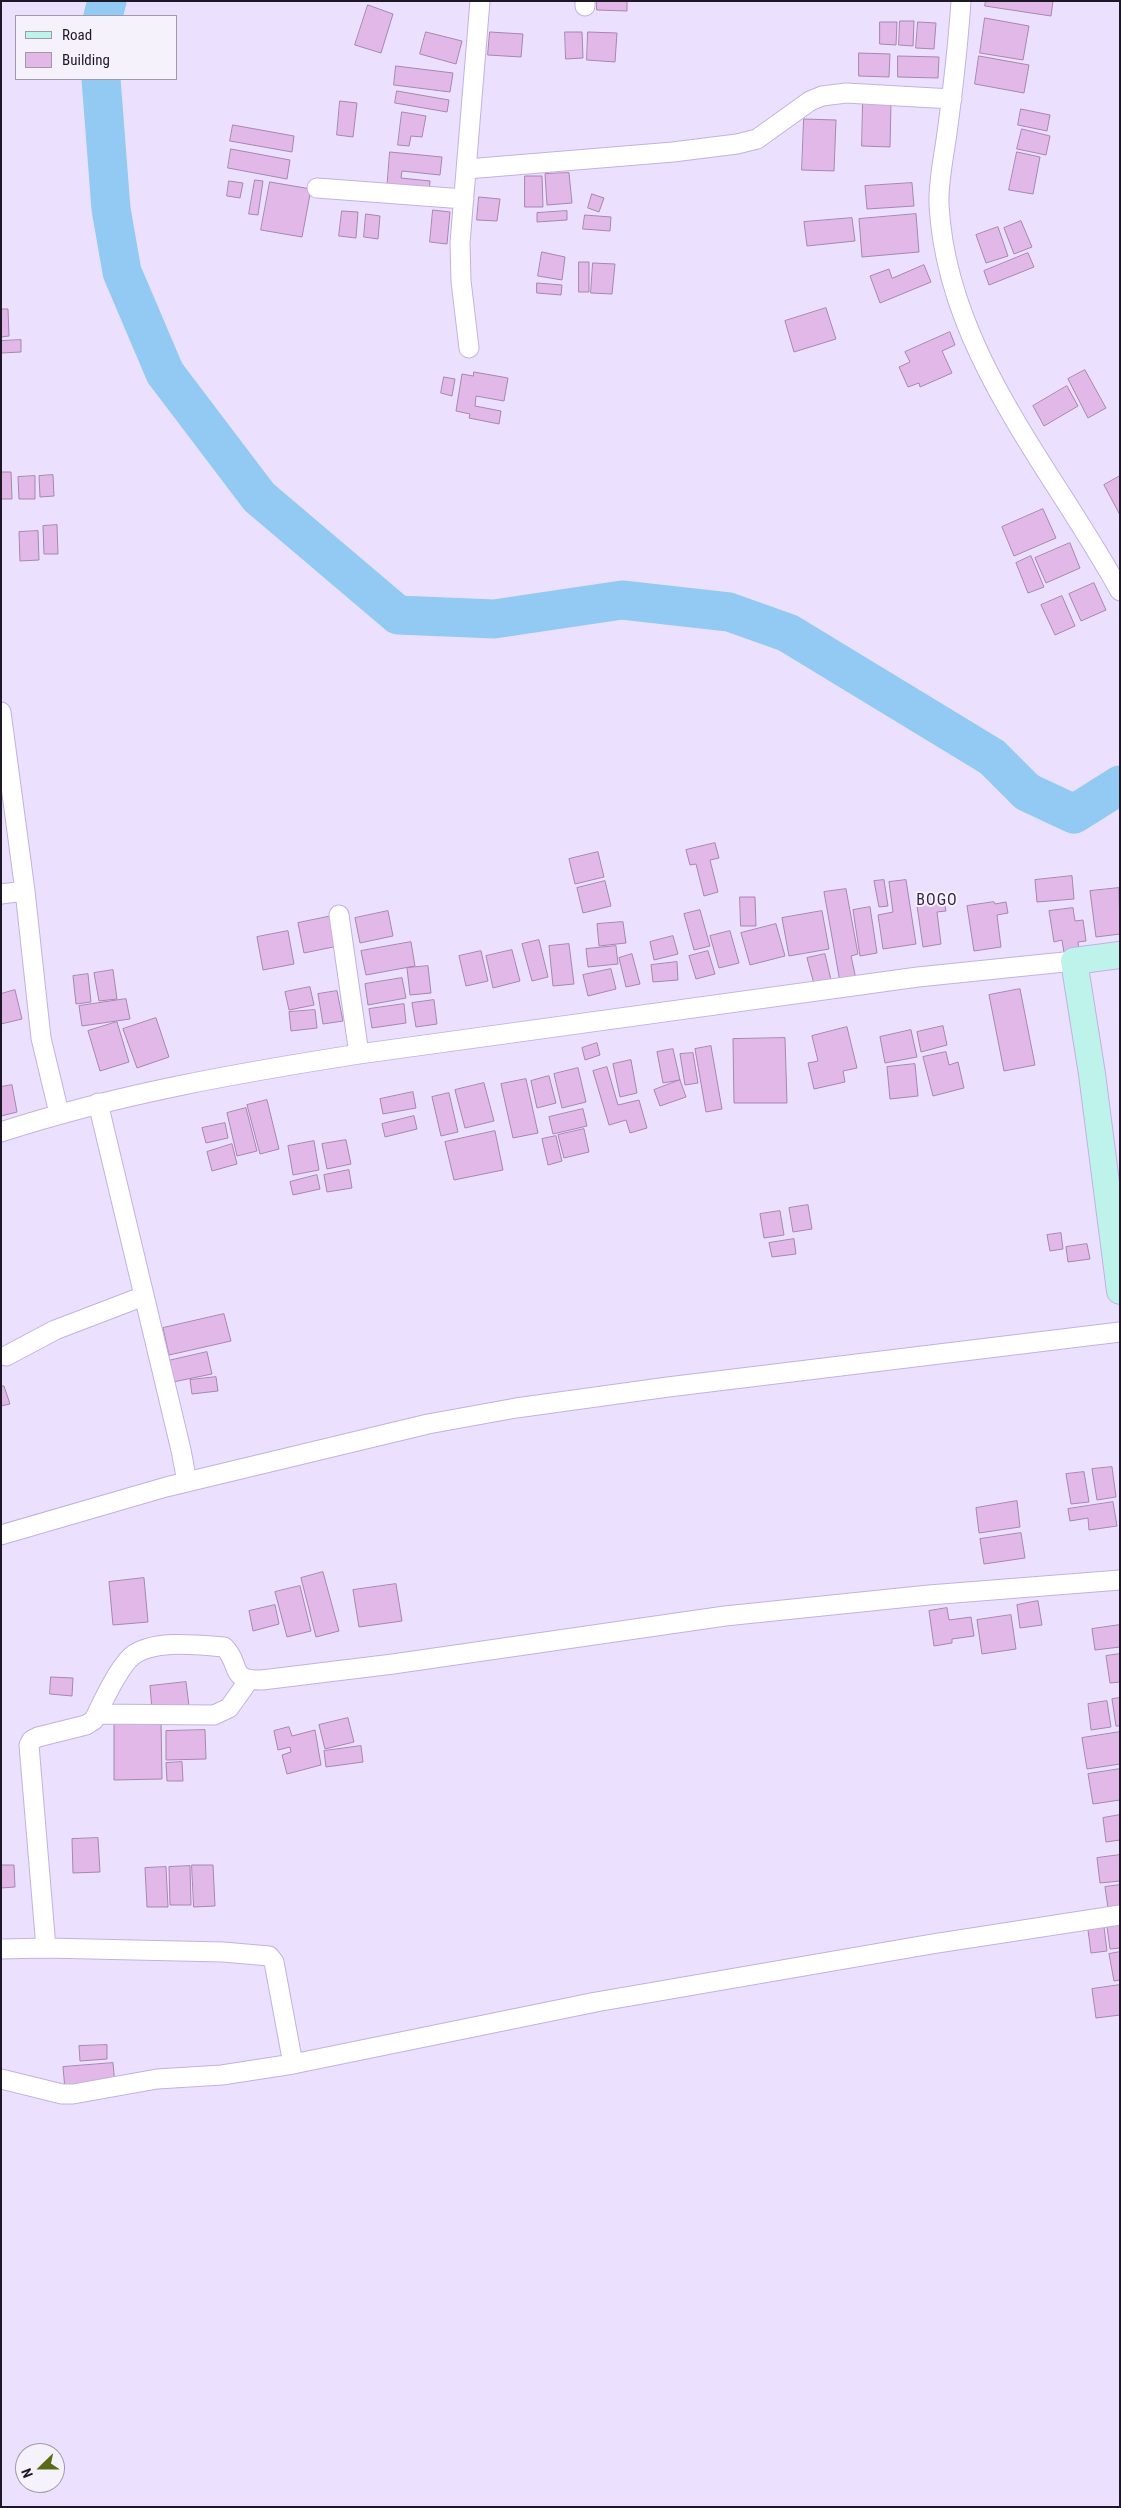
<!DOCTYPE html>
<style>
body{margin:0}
#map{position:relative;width:1121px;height:2508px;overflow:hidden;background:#ebe1ff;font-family:"Roboto Condensed",sans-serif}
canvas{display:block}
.frame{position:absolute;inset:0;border:2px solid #1e1728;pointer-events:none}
.legend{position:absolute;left:15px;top:15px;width:162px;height:65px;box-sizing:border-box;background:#f6f2fc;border:1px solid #a09aa7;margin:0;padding:6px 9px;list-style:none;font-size:15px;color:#1e1728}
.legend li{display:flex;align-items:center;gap:10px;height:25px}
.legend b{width:25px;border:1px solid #a09aa7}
.north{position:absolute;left:15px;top:2443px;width:50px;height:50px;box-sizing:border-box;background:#f6f2fc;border:1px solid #a09aa7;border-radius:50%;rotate:248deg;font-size:14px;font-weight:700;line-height:20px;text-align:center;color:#1e1728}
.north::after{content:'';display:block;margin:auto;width:18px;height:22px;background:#596b18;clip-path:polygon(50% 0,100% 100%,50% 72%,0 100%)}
</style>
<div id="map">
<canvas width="1121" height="2508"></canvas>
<div class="frame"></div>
<ul class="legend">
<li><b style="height:6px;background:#bef3ec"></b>Road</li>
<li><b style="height:14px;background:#e2b8e9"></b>Building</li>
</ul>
<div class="north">N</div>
</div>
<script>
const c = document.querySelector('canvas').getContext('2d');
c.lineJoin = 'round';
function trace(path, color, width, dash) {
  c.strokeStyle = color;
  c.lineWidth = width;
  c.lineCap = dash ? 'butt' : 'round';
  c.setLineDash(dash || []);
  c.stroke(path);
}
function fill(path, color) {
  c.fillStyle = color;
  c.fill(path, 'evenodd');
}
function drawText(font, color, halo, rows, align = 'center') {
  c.font = font + ' "Roboto Condensed",sans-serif';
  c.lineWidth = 4;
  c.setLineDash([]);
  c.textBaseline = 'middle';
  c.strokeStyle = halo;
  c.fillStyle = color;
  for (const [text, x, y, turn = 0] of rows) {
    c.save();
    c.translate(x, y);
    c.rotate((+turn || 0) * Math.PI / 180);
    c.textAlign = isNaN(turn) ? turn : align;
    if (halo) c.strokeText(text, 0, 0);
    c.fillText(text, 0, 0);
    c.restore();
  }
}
const river = new Path2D(`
 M103 16 107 1
 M101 79 111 209 122 272 165 373 259 497 398 615 494 619 622 600 729 612 788 633 992 757 1027 792 1074 814 1120 785`);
const building = new Path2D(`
 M597 1H627V11L597 10Z
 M986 1H1053L1051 16 985 6Z
 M368 5 393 14 381 53 355 45Z
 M985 18 1029 26 1023 60 980 53Z
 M900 21H914L913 46 899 45Z
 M880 22H897L896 45 880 44Z
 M918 22 936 23 934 49 916 48Z
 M426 32 462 41 456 64 420 54Z
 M490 32 523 34 521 57 488 55Z
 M565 32H582L583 58 566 59Z
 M588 32 617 33 615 62 587 60Z
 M859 53 890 54 889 77 859 76Z
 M898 56 939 57 938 78 898 77Z
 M979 56 1029 65 1024 93 975 84Z
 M396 66 453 73 450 92 394 85Z
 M397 91 449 100 447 112 395 103Z
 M340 101 357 103 353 137 337 135Z
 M863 102 891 103 890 147 862 146Z
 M1021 109 1050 115 1047 131 1018 125Z
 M402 112 426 116 422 137 411 136 409 146 398 145Z
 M804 119 836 120 834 171 802 170Z
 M233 125 294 136 292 152 230 141Z
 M1022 129 1050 136 1046 155 1017 149Z
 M231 149 290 160 287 179 228 168Z
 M390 152 442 157 440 175 402 171 401 178 430 181 429 195 387 190Z
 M1017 152 1040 157 1033 194 1009 190Z
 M569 173 572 203 547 205 545 174Z
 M525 176H542L543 207H525Z
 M255 180 263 181 258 215 249 214Z
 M229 181 243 183 240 198 227 196Z
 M270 182 311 189 302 237 261 230Z
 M912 183 914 206 867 209 865 186Z
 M592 194 604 198 599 212 588 208Z
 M479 197 500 199 497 221 477 220Z
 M433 210 450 212 447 244 430 242Z
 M342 211 358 212 356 238 339 236Z
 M567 211V220L537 222V213Z
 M366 214 380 216 378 239 364 237Z
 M916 214 919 252 862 257 859 219Z
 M585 215 611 217 610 231 583 229Z
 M852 218 855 241 807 246 804 222Z
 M1021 221 1032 247 1014 254 1004 228Z
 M998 227 1008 256 986 263 976 235Z
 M542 252 565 257 562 280 538 276Z
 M1028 253 1034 267 989 285 984 271Z
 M579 262H589V292H579Z
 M593 263 615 264 612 294 591 293Z
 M924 265 931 282 880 303 870 276 889 269 892 278Z
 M537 283 562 285 561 295 537 293Z
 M826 308 836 339 794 352 785 321Z
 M1 309H8L9 336 1 337Z
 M950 332 955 345 942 351 952 373 920 387 919 383 908 387 899 367 910 362 905 352Z
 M21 340V352L1 353V341Z
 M1085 370 1106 408 1088 418 1068 379Z
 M474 372 508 378 504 401 476 396 475 406 501 411 499 424 469 418 470 414 456 411 462 374 473 376Z
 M444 377 455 379 452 396 441 393Z
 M1067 386 1078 406 1044 426 1033 406Z
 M1 472H11L12 499H1Z
 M53 475 54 496 40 497 39 476Z
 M35 476V499H19L18 477Z
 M1120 476V515L1104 485Z
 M1043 509 1056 538 1014 556 1002 527Z
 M57 525 58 554H44L43 526Z
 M38 531 39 560 20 561 19 532Z
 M1070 543 1080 568 1046 583 1035 558Z
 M1031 556 1044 587 1028 593 1016 563Z
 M1094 583 1106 610 1081 621 1069 594Z
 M1062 596 1075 626 1055 635 1041 605Z
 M715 843 719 858 710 860 718 892 704 896 696 864 690 865 686 850Z
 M598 852 604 877 575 884 569 859Z
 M1072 876 1074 899 1037 902 1035 880Z
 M884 880 888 906 879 907 874 881Z
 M906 880 916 944 883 949 878 915 893 912 889 882Z
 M605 881 611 906 583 913 577 888Z
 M1119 888 1120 934 1096 937 1090 891Z
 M846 889 858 954 851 956 856 979 840 982 824 892Z
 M943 896 946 911 937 912 941 944 923 947 916 899Z
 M740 897H755L756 926H741Z
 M994 902 995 904 1006 902 1008 913 997 915 1001 947 974 951 967 906Z
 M870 907 877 953 860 956 853 910Z
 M1073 908 1075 921 1083 920 1086 941 1078 942 1079 951 1064 953 1062 940 1054 942 1049 911Z
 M700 910 710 946 694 950 684 914Z
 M388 911 393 936 360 943 355 918Z
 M822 911 829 949 789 956 782 918Z
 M332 916 338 946 304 953 298 923Z
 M623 922 626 943 599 946 597 924Z
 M776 924 785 956 750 965 741 933Z
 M288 931 294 964 263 970 257 937Z
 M730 931 739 963 719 968 710 936Z
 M673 936 678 954 654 960 650 942Z
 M539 940 548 977 532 981 522 944Z
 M411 942 415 966 366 975 361 951Z
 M569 944 574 984 553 986 549 946Z
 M616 946 618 964 588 967 586 949Z
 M512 950 520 981 493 988 486 956Z
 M481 951 488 981 466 986 459 956Z
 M708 951 715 974 696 979 689 956Z
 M632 954 640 984 626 987 619 958Z
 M825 954 831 980 814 984 807 958Z
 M677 962 678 980 653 982 651 965Z
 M428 966 431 993 410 995 407 968Z
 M611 969 616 989 588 996 583 975Z
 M113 970 117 999 99 1001 94 973Z
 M88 974 91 1002 76 1004 73 976Z
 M402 978 406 998 368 1005 365 984Z
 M310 987 314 1005 289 1010 285 992Z
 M1020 989 1035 1065 1004 1071 989 995Z
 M15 990 22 1019 1 1024V994Z
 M337 991 343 1021 323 1024 318 994Z
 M126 999 130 1019 82 1026 79 1006Z
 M434 1000 437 1024 416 1027 412 1003Z
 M404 1004 406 1023 372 1028 369 1009Z
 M315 1010 317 1028 291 1031 289 1012Z
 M156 1018 169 1057 137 1068 123 1029Z
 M117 1022 129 1062 100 1071 88 1031Z
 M943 1026 947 1045 921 1052 917 1032Z
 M847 1027 857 1068 843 1071 845 1082 814 1089 808 1063 818 1061 812 1036Z
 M911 1030 917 1057 885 1063 880 1037Z
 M785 1038 787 1103H734L733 1039Z
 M597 1043 600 1055 585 1060 582 1048Z
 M711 1046 722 1109 706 1112 695 1049Z
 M673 1049 680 1080 663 1083 657 1052Z
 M946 1052 949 1065 958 1062 964 1088 933 1096 923 1057Z
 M693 1053 698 1083 685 1085 680 1054Z
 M631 1060 637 1093 620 1097 613 1064Z
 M915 1064 918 1096 890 1099 887 1067Z
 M607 1067 618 1105 639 1100 647 1128 630 1133 626 1120 609 1125 593 1071Z
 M578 1068 586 1102 562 1108 554 1074Z
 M549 1076 556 1103 537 1108 531 1081Z
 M526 1079 538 1133 513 1138 501 1084Z
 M680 1080 686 1097 660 1106 654 1090Z
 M484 1083 494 1121 465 1128 455 1090Z
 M12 1085 17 1112 1 1116V1087Z
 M413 1092 416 1108 383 1114 380 1099Z
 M449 1093 458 1132 441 1136 432 1097Z
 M267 1100 279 1149 260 1154 247 1105Z
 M246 1108 257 1151 237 1156 227 1113Z
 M583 1109 587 1126 553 1134 549 1117Z
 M414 1116 417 1129 385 1137 382 1124Z
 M225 1123 228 1138 206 1143 202 1128Z
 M584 1129 589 1152 564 1158 558 1135Z
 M495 1131 503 1170 454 1180 445 1142Z
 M556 1136 562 1161 548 1165 542 1139Z
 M346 1140 351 1164 327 1169 322 1144Z
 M314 1141 319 1170 293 1175 288 1146Z
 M232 1144 237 1164 212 1171 207 1152Z
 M349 1170 352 1188 327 1192 324 1175Z
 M317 1175 320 1189 293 1195 290 1182Z
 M808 1205 812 1229 793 1232 789 1208Z
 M780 1211 784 1235 764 1238 760 1214Z
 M1061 1233 1063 1249 1050 1251 1047 1235Z
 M794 1239 796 1254 772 1257 769 1243Z
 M1087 1244 1090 1259 1068 1262 1066 1247Z
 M224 1314 231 1341 169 1355 163 1328Z
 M207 1352 212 1374 173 1382 168 1361Z
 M216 1377 218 1391 192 1394 190 1380Z
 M1 1386H4L10 1404 1 1406Z
 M1112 1467 1116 1497 1097 1500 1092 1469Z
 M1084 1472 1089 1502 1071 1504 1066 1474Z
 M1017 1501 1020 1527 979 1533 976 1508Z
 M1113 1502 1117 1526 1089 1530 1088 1518 1070 1521 1068 1509Z
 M1021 1533 1025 1558 984 1564 980 1539Z
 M323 1572 339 1631 316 1637 301 1578Z
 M144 1578 148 1622 113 1625 109 1582Z
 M396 1584 402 1621 359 1627 353 1590Z
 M300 1586 311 1631 287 1637 275 1592Z
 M1038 1601 1042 1625 1020 1628 1017 1605Z
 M275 1605 279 1624 253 1631 249 1611Z
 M947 1608 949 1620 971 1617 974 1636 952 1639V1643L934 1646 929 1611Z
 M1011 1615 1016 1649 982 1654 977 1620Z
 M1120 1625V1647L1095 1650 1092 1629Z
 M1120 1654V1682L1110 1683 1106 1656Z
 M51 1677 73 1678 72 1696 50 1694Z
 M186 1682 189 1706 152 1710 150 1686Z
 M1120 1698V1726H1116L1112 1699Z
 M1107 1701 1111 1727 1091 1730 1088 1704Z
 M348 1718 354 1742 325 1749 319 1725Z
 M161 1721 162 1779 114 1780V1722Z
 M289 1727 292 1736 315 1730 321 1765 287 1774 282 1755 291 1752 290 1747 278 1750 274 1731Z
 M205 1730 206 1759 166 1760V1731Z
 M1120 1732V1764L1087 1769 1082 1738Z
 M361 1746 363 1762 326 1767 324 1751Z
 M182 1762 183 1781H167L166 1763Z
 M1120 1769V1800L1093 1804 1088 1774Z
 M1120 1815V1840L1106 1842 1103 1818Z
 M98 1838 100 1872 73 1873 72 1839Z
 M1120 1855V1881L1100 1883 1097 1858Z
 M1 1865H14L15 1887 1 1888Z
 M192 1865H213L215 1906 194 1907Z
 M190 1866 191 1905H170L169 1867Z
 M166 1867 168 1907H147L145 1868Z
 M1120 1885V1906L1108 1908 1105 1887Z
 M1120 1925V1948L1110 1949 1107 1927Z
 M1104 1927 1107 1951 1091 1953 1088 1930Z
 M1120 1952V1980L1114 1981 1109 1954Z
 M1120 1985V2015L1096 2018 1092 1989Z
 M107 2045V2059L80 2061 79 2046Z
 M113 2063 115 2085 65 2089 63 2067Z`);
const street = new Path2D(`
 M585 1V6
 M961 1C958 45 953 89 947 133 944 156 938 182 939 205 947 352 1052 467 1120 591
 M467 169 673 152 737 144 757 139 810 101 822 96 846 93 952 99
 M317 188 464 199
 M469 348 461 281 460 243 480 1
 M1 712 25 891 41 1038 59 1113
 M1 894 25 891
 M339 915 359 1054
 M98 1103 181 1450 187 1482
 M1 1132C118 1094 238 1073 359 1054L918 977 1074 961
 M6 1356 55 1330 144 1296
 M1 1535 166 1487 428 1424 516 1408 668 1387 1120 1332
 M97 1714 214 1715 229 1708 249 1680
 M1 1949 46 1948
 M293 2064 596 2002 932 1944 1120 1915
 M1 2079 62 2094H73L157 2079 222 2075 293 2064 274 1962 269 1956 223 1952 46 1948 29 1745 32 1740 38 1737 86 1725 94 1720C102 1703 118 1668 132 1656 154 1639 198 1645 224 1647 242 1664 227 1681 262 1680L393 1664 725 1616 929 1595 1120 1580`);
const secondary = new Path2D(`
 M1120 955 1074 961 1092 1074 1120 1291`);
const quarterNames = [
 ["BOGO",937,901]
];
trace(river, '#93caf3', 39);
fill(building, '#e2b8e9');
trace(building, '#a786ad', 1);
trace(street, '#c2b1e0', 21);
trace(secondary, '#c2b1e0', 28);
trace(street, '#fff', 19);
trace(secondary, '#bef3ec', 26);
c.letterSpacing = '1px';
drawText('16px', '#34244a', '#f6f2fc', quarterNames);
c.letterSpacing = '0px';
</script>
